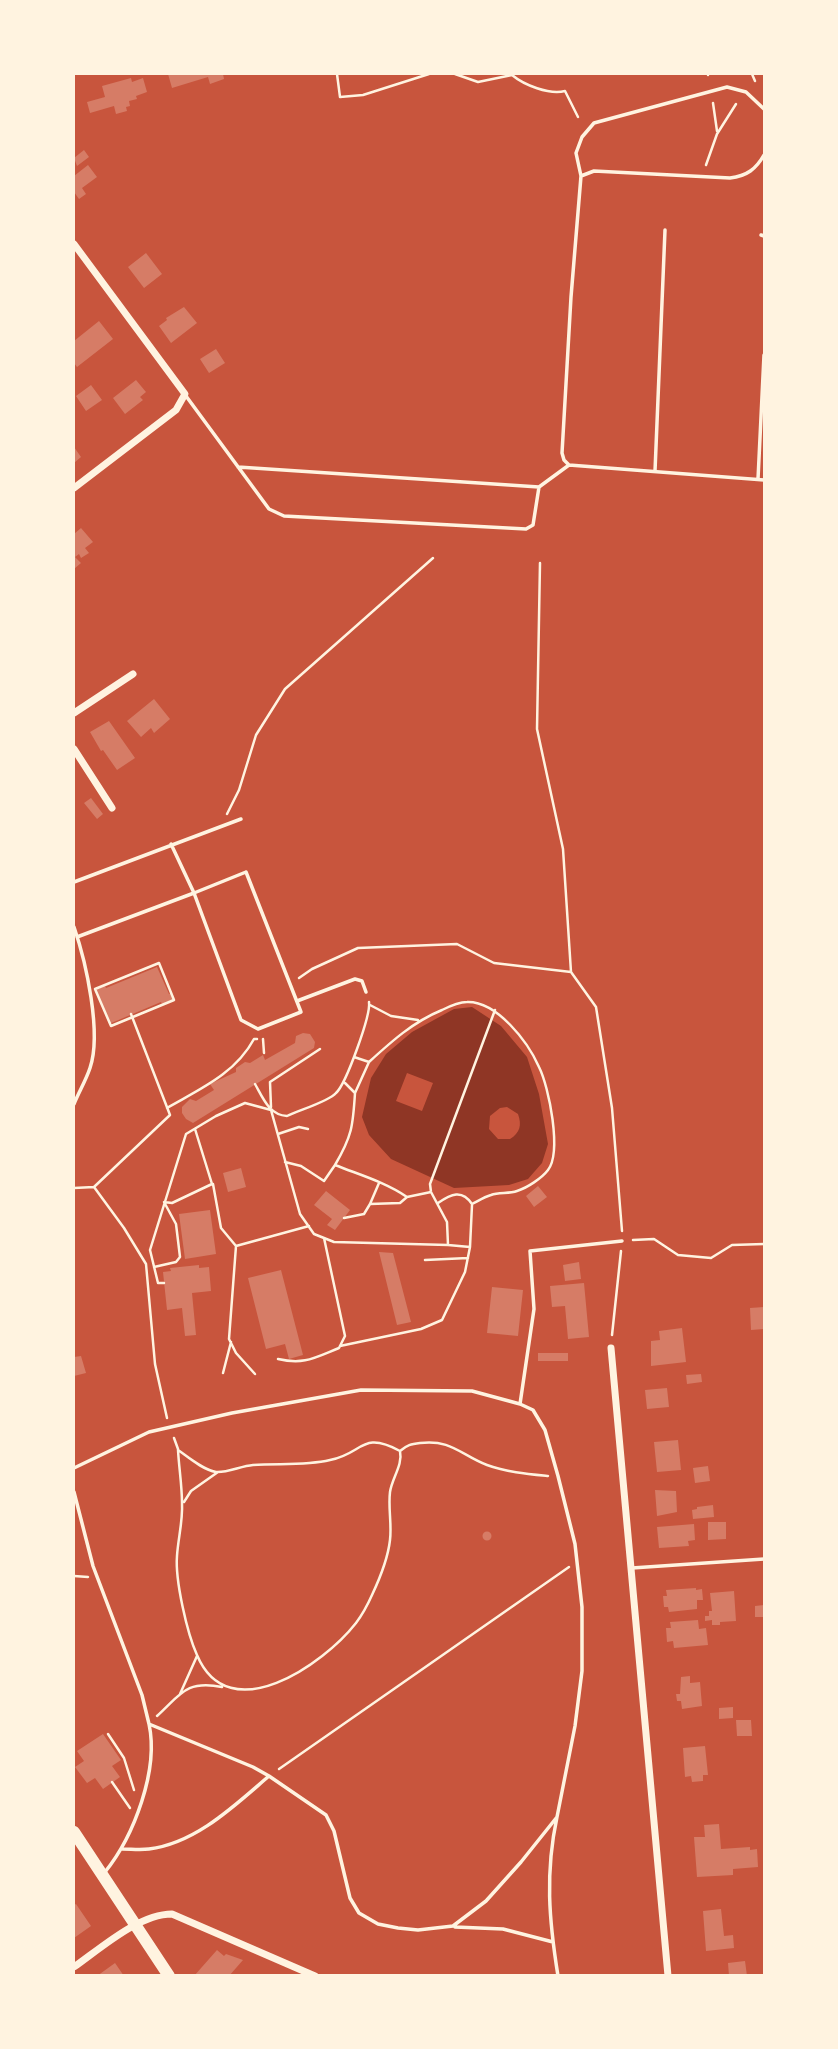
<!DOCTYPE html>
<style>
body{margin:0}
#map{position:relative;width:838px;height:2049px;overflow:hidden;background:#c8553d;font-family:Rubik,sans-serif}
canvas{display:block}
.frame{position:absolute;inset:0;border:75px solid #fff3e0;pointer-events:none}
</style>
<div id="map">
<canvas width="838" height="2049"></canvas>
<div class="frame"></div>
</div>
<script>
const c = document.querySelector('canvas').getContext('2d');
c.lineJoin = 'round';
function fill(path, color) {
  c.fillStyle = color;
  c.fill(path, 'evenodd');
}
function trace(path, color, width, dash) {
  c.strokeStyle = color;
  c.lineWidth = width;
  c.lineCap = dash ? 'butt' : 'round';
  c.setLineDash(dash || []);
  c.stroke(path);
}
const water = new Path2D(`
 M472 1007 501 1026 527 1057 539 1094 548 1144 542 1163 528 1179 509 1185 454 1188 391 1159 369 1135 362 1117 371 1078 386 1054 412 1032 454 1009ZM407 1073 433 1083 422 1111 396 1101ZM507 1107 518 1114C522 1125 520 1133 510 1139H498L489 1129 490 1116 500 1108Z`);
const building = new Path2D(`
 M168 74H223L224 79 210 84 208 77 172 88Z
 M131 78 132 82 143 78 147 92 136 96 137 99 129 101 130 106 126 107 127 111 116 114 114 106 90 113 87 102 105 97 102 86Z
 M84 150 89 157 77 166 74 158Z
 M88 165 97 177 82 188 86 194 79 199 74 192V176Z
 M146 253 162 274 144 288 128 267Z
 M184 307 197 323 171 343 159 326 167 320 166 318Z
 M99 321 113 339 77 367 74 363V341Z
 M216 349 225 363 209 373 200 359Z
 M136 380 146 392 140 397 143 400 125 414 113 398Z
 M91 385 102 400 86 411 76 396Z
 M74 447 81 457 74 463Z
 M81 528 93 542 85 548 89 553 81 558 79 554 75 557 81 563 74 569V534Z
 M154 699 170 719 154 733 151 728 141 737 127 721Z
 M109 721 135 758 117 770 103 750 101 751 90 732Z
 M91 798 103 814 97 819 84 803Z
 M157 967 169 994 171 993 173 1000 162 1004 161 1002 109 1024 95 990 105 986 106 988Z
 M303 1033 310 1034 315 1042 314 1048 193 1123 186 1119 182 1113V1107L190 1099 196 1101 214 1090 210 1084 236 1072V1068L245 1062 250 1063 263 1055 265 1060 295 1043 296 1036Z
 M241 1168 246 1187 228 1192 223 1173Z
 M538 1186 547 1197 534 1207 526 1196Z
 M326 1191 350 1210 335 1230 327 1225 332 1219 314 1205Z
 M210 1210 216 1254 185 1259 179 1214Z
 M379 1252 393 1253 411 1322 397 1325Z
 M579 1262 581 1279 565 1281 563 1265Z
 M199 1265V1268L209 1267 211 1291 192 1293 196 1335 185 1336 182 1308 167 1310 163 1272 171 1271 170 1268Z
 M281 1270 303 1355 289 1359 285 1344 266 1349 248 1278Z
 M584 1283 589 1337 568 1339 565 1306 552 1307 550 1286Z
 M492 1287 523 1290 518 1336 487 1333Z
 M764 1307V1329L751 1330 750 1308Z
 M682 1328 686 1362 651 1366V1341L660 1340 659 1331Z
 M538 1353H568V1361H538Z
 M81 1356 86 1373 74 1376V1357Z
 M701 1374 702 1382 687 1384 686 1375Z
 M667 1388 669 1407 647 1409 645 1390Z
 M678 1440 681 1470 657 1472 654 1442Z
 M708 1466 710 1481 695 1483 693 1468Z
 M655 1490 676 1491 677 1512 657 1516Z
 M713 1505 714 1517 693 1519 692 1510 697 1509V1507Z
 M708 1522H726V1539L708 1540Z
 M694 1524 695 1540 688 1541 689 1546 659 1548 657 1527Z
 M482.5 1536a4.5 4.5 0 1 1 9 0a4.5 4.5 0 1 1-9 0Z
 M696 1588V1590L702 1589 703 1600H697V1609L669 1612 668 1607H664L663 1596H667L666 1590Z
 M734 1591 736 1621 720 1622V1625H712V1620L705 1621V1616H709V1611H712L710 1593Z
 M764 1605V1617H755V1606Z
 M698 1620 699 1629 706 1628 708 1645 674 1648 673 1641 667 1642 666 1628H671L670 1622Z
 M690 1676V1683L700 1682 702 1706 682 1709 681 1701H677L676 1694H680L681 1677Z
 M733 1707V1718L719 1719V1708Z
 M736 1720H751L752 1736H737Z
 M103 1734 121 1760 112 1766 120 1777 103 1789 95 1778 87 1783 75 1767 84 1761 77 1751Z
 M705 1746 708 1775H703V1781L692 1782 691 1776 685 1777 683 1748Z
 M719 1824 721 1849 750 1847V1850L757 1849 758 1867 733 1869V1875L697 1877 694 1837H705L704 1825Z
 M76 1904 91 1926 74 1938V1905Z
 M721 1909 724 1936 733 1935 734 1948 706 1951 703 1911Z
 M217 1950 224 1956 226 1954 243 1960 229 1976H194Z
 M745 1961 747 1976H729L728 1963Z
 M115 1963 124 1976H97Z`);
const path = new Path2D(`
 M337 74 340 97 363 95 429 74
 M455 74 478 82 512 75C524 85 549 95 565 91L578 117
 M752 74 755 81
 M708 75V74
 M713 103 717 131
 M706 165 717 134 736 104
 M540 563 537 729 563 849 571 972
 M227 814 239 790 256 735 285 689 433 558
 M159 963 174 1000 111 1026 95 989Z
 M299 978 312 969 358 948 457 944 494 963 571 972 596 1007 612 1108 622 1231
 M370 1005 391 1016 418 1020
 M263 1039 264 1053
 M354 1057 369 1062 355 1093
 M369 1062C392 1041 413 1022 442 1010 450 1006 459 1002 467 1002 497 1001 528 1042 539 1067 549 1087 562 1152 548 1170 542 1178 527 1188 517 1191 509 1194 499 1192 491 1195 484 1197 478 1201 472 1204 462 1189 451 1194 438 1203
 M255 1084C263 1098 269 1115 287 1116 299 1110 328 1102 336 1093 346 1084 371 1015 369 1002
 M271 1107 270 1082 320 1049
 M167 1108C200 1089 235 1074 254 1039H257
 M278 1134 299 1127 308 1129
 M285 1162 301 1166 324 1181 335 1165C360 1175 385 1182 407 1197L431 1192
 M335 1165C352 1136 353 1126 355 1093L345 1083
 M213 1184 221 1228 236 1246 309 1226
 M94 1187 170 1115 131 1014
 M74 1188 94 1187 124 1228 146 1264 155 1364 167 1418
 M370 1204 379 1183
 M344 1218 364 1214 370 1204 400 1203 407 1197
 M633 1240 654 1239 678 1255 711 1258 732 1245 764 1244
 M236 1246 229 1339 236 1353 255 1374
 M470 1247 472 1205
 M425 1260 468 1258
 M154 1267 176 1262 180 1257 176 1224 164 1202 172 1203 212 1184 195 1129
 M164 1283H158L150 1250 186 1134 216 1116 245 1103 271 1110 300 1214 314 1234 334 1242 448 1245 447 1222 431 1192 430 1184 495 1010
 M612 1335 621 1251
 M340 1346 421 1329 442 1320 465 1272 470 1247 448 1245
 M278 1359C304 1365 314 1358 339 1348L345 1336 324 1238
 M223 1373 231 1342
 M174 1438 178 1449V1450C179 1468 182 1486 182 1503 183 1521 178 1539 177 1556 175 1580 187 1633 197 1655 229 1731 324 1664 356 1623 362 1615 368 1604 372 1595 380 1578 388 1558 390 1540 392 1524 388 1508 390 1492 392 1478 403 1465 400 1451 361 1430 363 1454 330 1460 305 1466 278 1463 253 1465 241 1466 227 1473 216 1472 203 1470 188 1457 178 1450
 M400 1451C407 1445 411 1444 420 1443 451 1439 461 1455 487 1465 506 1472 528 1474 548 1476
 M184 1502 191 1491 218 1472
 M74 1576 88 1577
 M180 1694 197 1656
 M157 1716C181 1694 186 1680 222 1687
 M108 1734 124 1758 134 1790
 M279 1769 569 1567
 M112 1782 130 1808`);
const service = new Path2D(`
 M764 109 746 92 727 87 594 123 582 137 576 153 581 176 571 297 562 453 564 460 569 465 764 480
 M581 176 594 171 730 178C747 176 756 169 764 155
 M761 235 764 236
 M186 396 269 509 284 516 526 529 533 525 539 487 569 465
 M238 467 539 487
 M655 471 665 230
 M758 479 764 355
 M74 882 241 819
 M74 927C86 962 102 1033 90 1068 86 1080 79 1092 74 1104
 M77 937 194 893 241 1020 258 1029 301 1012 246 872 194 893 171 844
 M297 1001 355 979 362 981 366 992
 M520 1404 534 1309 530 1251 622 1241
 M74 1468 149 1432 232 1413 361 1390 472 1391 520 1404 533 1410 545 1430 558 1476 575 1544 582 1607V1671L575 1726 557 1817
 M74 1492 93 1566 142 1695 149 1724
 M632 1568 764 1559
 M122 1849C131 1849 140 1850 149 1849 196 1843 234 1806 269 1776
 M105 1872C134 1836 159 1770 149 1724L253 1767 269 1776 326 1815 334 1831 350 1898 359 1913 378 1924 398 1928 418 1930 453 1926 486 1901 521 1862 557 1817C545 1873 549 1920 558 1976
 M455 1927 503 1929 553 1942`);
const minor = new Path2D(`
 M74 244 185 394 176 410 74 488
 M74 713 133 674
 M74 749 112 808
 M611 1348 668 1976
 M74 1967C101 1948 139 1914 172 1914L315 1976`);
const trunk = new Path2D(`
 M74 1832 169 1976`);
fill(water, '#8f3625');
fill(building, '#d67c66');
trace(path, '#fff3e0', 2.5);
trace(service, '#fff3e0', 3.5);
trace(minor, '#fff3e0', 7);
trace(trunk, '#fff3e0', 12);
</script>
